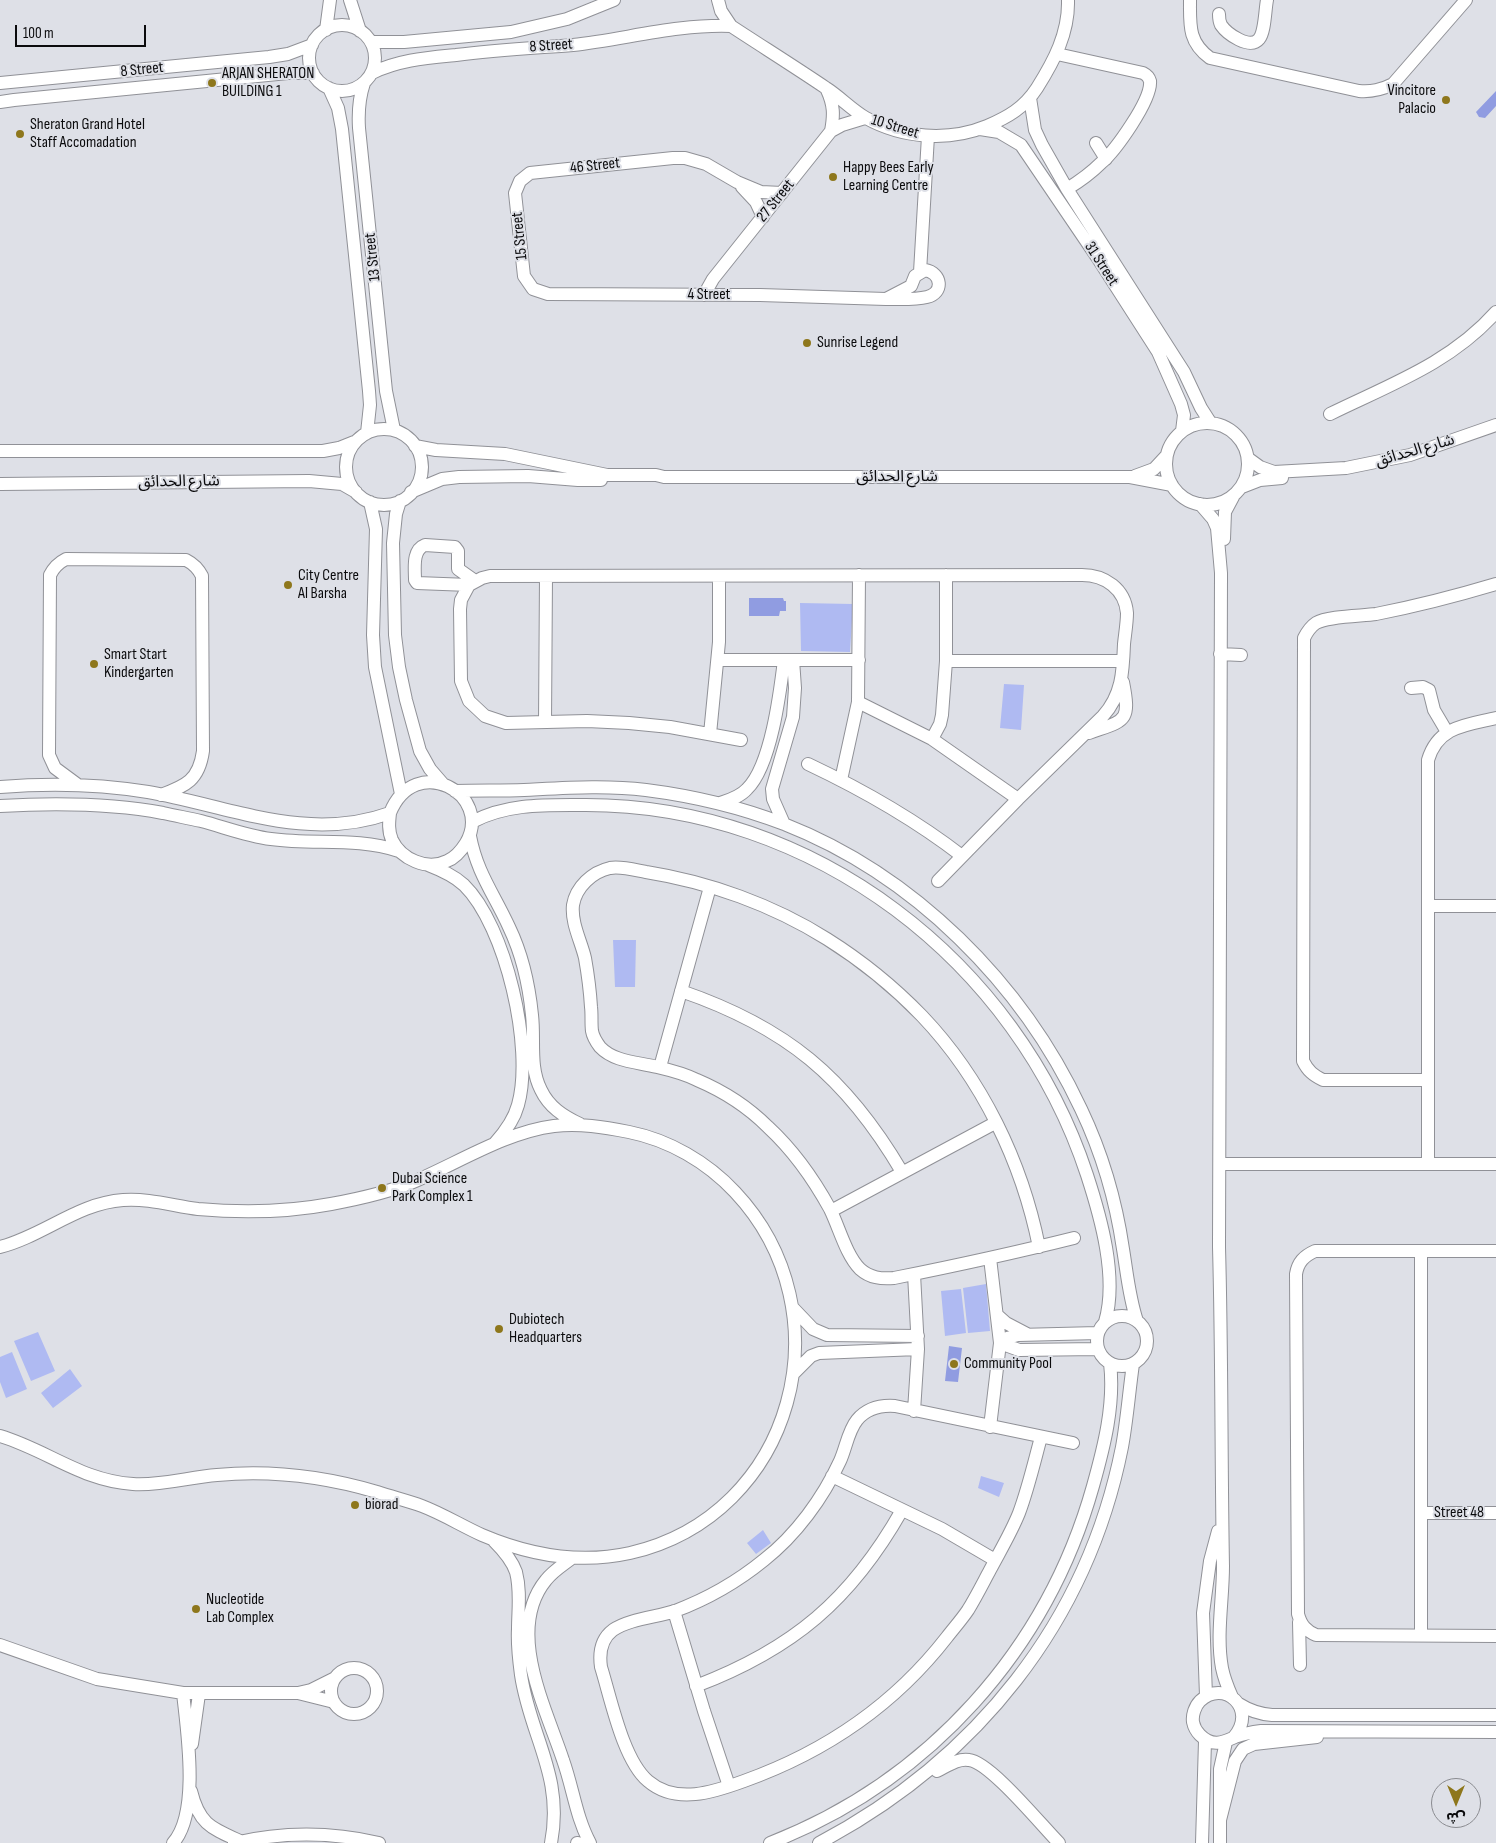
<!DOCTYPE html>
<meta charset="utf-8">
<style>
body{margin:0}
#map{position:relative;width:1496px;height:1843px;overflow:hidden;background:#dee0e7;font-family:"Sofia Sans Condensed","Noto Sans Arabic",sans-serif}
canvas{display:block}
.north{position:absolute;left:1431px;top:1778px;width:50px;height:50px;box-sizing:border-box;background:#dee0e7;border:1px solid #8a8b90;border-radius:50%;rotate:180deg;font-size:14px;font-weight:700;line-height:20px;text-align:center;color:#0b0b0d}
.north::after{content:'';display:block;margin:auto;width:18px;height:22px;background:#8e771c;clip-path:polygon(50% 0,100% 100%,50% 72%,0 100%)}
.scale{position:absolute;left:15px;top:25px;width:131px;height:22px;box-sizing:border-box;border:2px solid #0b0b0d;border-top:0;padding-left:6px;font-size:15px;line-height:18px;white-space:nowrap;color:#0b0b0d;-webkit-text-stroke:4px #dee0e7;paint-order:stroke}
</style>
<div id="map">
<canvas width="1496" height="1843"></canvas>
<div class="north">ش</div>
<div class="scale">100 m</div>
</div>
<script>
const c = document.querySelector('canvas').getContext('2d');
c.lineJoin = 'round';
function fill(path, color) {
  c.fillStyle = color;
  c.fill(path, 'evenodd');
}
function trace(path, color, width, dash) {
  c.strokeStyle = color;
  c.lineWidth = width;
  c.lineCap = dash ? 'butt' : 'round';
  c.setLineDash(dash || []);
  c.stroke(path);
}
function drawText(font, color, halo, rows, align = 'center') {
  c.font = font + ' "Sofia Sans Condensed","Noto Sans Arabic",sans-serif';
  c.lineWidth = 4;
  c.setLineDash([]);
  c.textBaseline = 'middle';
  c.strokeStyle = halo;
  c.fillStyle = color;
  for (const [text, x, y, turn = 0] of rows) {
    c.save();
    c.translate(x, y);
    c.rotate((+turn || 0) * Math.PI / 180);
    c.textAlign = isNaN(turn) ? turn : align;
    if (halo) c.strokeText(text, 0, 0);
    c.fillText(text, 0, 0);
    c.restore();
  }
}
const green = new Path2D(`
 M800 603 853 604 850 652 801 651Z
 M1004 684 1024 685 1021 730 1000 728Z
 M613 940H636L635 987H615Z
 M986 1284 990 1331 968 1333 963 1288Z
 M961 1289 966 1333 945 1336 941 1291Z
 M38 1332 55 1371 31 1381 14 1341Z
 M12 1352 27 1389 6 1398 0 1382V1357Z
 M70 1369 82 1386 53 1408 41 1393Z
 M981 1476 1004 1483 999 1497 978 1488Z
 M763 1530 771 1543 756 1554 747 1543Z`);
const water = new Path2D(`
 M1496 91V106L1485 118 1479 117 1476 112Z
 M749 598H783L784 601H786V611H780L779 616H749Z
 M949 1346 962 1348 958 1382 945 1381Z`);
const minor = new Path2D(`
 M350 0 360 31
 M718 0 721 11 731 26C763 47 795 67 826 88 840 97 852 110 866 118 902 138 948 142 987 126 1008 117 1024 108 1037 88 1054 61 1069 33 1068 0
 M1190 0C1190 25 1188 42 1210 58L1359 91C1372 92 1381 90 1393 84L1466 0
 M1219 14C1219 18 1219 21 1221 25 1227 34 1250 50 1259 39 1265 32 1265 10 1267 0
 M309 58a33 33 0 1 1 66 0a33 33 0 1 1-66 0Z
 M326 30 330 0
 M371 42H404L511 32 567 19 614 0
 M1057 54 1143 73C1147 75 1149 77 1150 81 1152 100 1115 151 1101 163 1091 173 1080 181 1067 189
 M372 73C399 60 426 58 456 55 495 50 534 48 573 45 626 39 678 24 731 26
 M0 83 269 57 288 54 312 45
 M364 83C359 98 358 112 359 128L386 391 394 430
 M329 88 338 108 342 129 369 391 370 405 367 433
 M827 90C834 105 834 115 831 131
 M1030 98 1035 130 1042 145 1067 189 1184 372 1201 408 1210 422
 M0 102 14 100 288 73H313
 M980 129 999 132 1021 145 1097 257 1158 352 1181 404 1184 415 1182 431
 M1096 143 1106 159
 M742 187 756 202 763 217
 M782 193 761 192 737 182 706 164 685 158H673L530 173 520 181 515 193 524 276 533 289 548 294 760 295 886 299
 M925 270C942 273 944 293 927 297 915 300 899 299 886 299L911 286 915 276Z
 M920 272 928 136
 M704 295 713 279 831 131 842 125 865 118
 M1330 414C1389 385 1451 363 1496 312
 M1166 464a41 41 0 1 1 82 0a41 41 0 1 1-82 0Z
 M346 467a38 38 0 1 1 76 0a38 38 0 1 1-76 0Z
 M415 446 436 450 505 454 607 475H656L664 477H1130L1172 485
 M0 451H323L339 448 354 442
 M1249 459 1260 467 1274 472 1346 468 1410 455 1496 425
 M1135 476 1154 469 1167 455
 M0 484 309 481 342 484 356 492
 M1242 487 1260 480 1282 478
 M411 492 442 479 459 477 528 476 578 480H601
 M400 501 396 514 393 543 395 635 399 667 406 700 420 751 430 769 443 784
 M370 502 376 529 373 635 375 667 401 794
 M1200 504 1213 519 1217 528 1221 573 1219 1247C1222 1354 1221 1460 1223 1566 1223 1600 1216 1635 1222 1668 1224 1678 1228 1688 1232 1697
 M1224 539 1225 512 1233 497
 M469 585 417 583 415 580C415 568 412 550 425 545L455 547 458 551V569L475 581
 M1220 654 1241 655
 M718 660H859
 M946 661H1123
 M1411 688 1423 687 1429 690 1434 710 1447 732
 M858 702 932 739 1018 799
 M545 722 546 576
 M1089 733C1125 720 1131 723 1123 682
 M710 734 719 642V576
 M932 739 940 724 942 715 946 661V575
 M741 740 670 727 629 723 587 721 506 723 485 716 469 701 461 681 460 609 461 600 469 585 482 578 490 576 1082 575C1105 575 1125 589 1127 613 1127 623 1125 634 1124 644 1123 672 1122 695 1103 716L1018 799 938 881
 M808 764C863 790 914 819 962 856
 M841 780 858 702 859 575
 M78 785 55 768 49 755 50 575C54 567 58 563 66 559L186 560C194 564 198 568 202 576L203 751C199 780 186 786 161 795
 M0 787C49 783 99 784 148 792 229 806 307 843 390 813 415 751 494 794 466 843 461 851 455 858 447 861 427 871 401 859 392 840 388 831 389 822 390 813
 M455 791C478 790 501 791 524 790 565 788 605 785 646 790 693 796 740 807 784 824 914 875 1022 983 1081 1109 1102 1153 1116 1201 1123 1249 1127 1273 1129 1297 1137 1321
 M720 803C729 800 740 797 747 789 771 766 780 693 784 660
 M0 806C54 803 110 803 163 813 176 816 188 818 201 821 224 827 247 836 271 839 315 845 356 837 399 851
 M472 822C507 803 547 805 586 805 813 805 1017 961 1087 1175 1101 1218 1118 1278 1105 1322
 M784 824 773 799 772 789 793 717 795 688 793 660
 M470 836C477 873 494 894 509 927 522 954 529 985 532 1015 535 1040 529 1067 541 1090 549 1107 563 1116 580 1124
 M428 865C441 870 453 875 464 885 506 926 534 1049 518 1105 514 1120 505 1132 495 1143
 M1428 906H1496
 M681 991C786 1027 846 1077 902 1172
 M660 1067 710 887
 M1427 1080H1323C1313 1075 1308 1071 1303 1061L1304 638C1307 632 1310 627 1316 623 1328 616 1361 616 1376 614 1417 606 1456 596 1496 584
 M1220 1164H1496
 M1428 1164V760C1438 726 1466 725 1496 718
 M831 1211 995 1123
 M0 1247C43 1236 78 1203 123 1200 148 1198 174 1206 198 1209 242 1213 288 1212 331 1204 358 1199 387 1193 413 1182 458 1163 506 1132 554 1126 579 1123 604 1127 629 1132 669 1140 707 1162 735 1192 848 1312 795 1515 630 1553 580 1564 529 1555 482 1535 462 1526 443 1514 422 1506 408 1501 392 1497 377 1492 326 1477 270 1470 217 1475 190 1477 160 1486 133 1484 82 1481 47 1450 0 1436
 M1039 1247C1022 1162 982 1079 922 1016 894 987 862 961 827 939 773 905 709 882 646 872 635 870 621 866 610 868 592 872 576 887 573 905 571 923 581 941 585 958 588 975 590 990 591 1007 592 1014 591 1023 592 1031 593 1037 597 1043 600 1047 614 1062 638 1062 657 1067 670 1070 685 1074 697 1080 723 1091 748 1107 768 1127 794 1151 813 1178 830 1209 839 1227 846 1255 860 1269 870 1278 881 1279 894 1278 954 1266 1014 1253 1074 1238
 M1496 1251H1315C1304 1256 1298 1262 1296 1274L1298 1614C1301 1625 1306 1631 1316 1635L1496 1636
 M1421 1252V1635
 M914 1274 918 1349 914 1411
 M793 1308 813 1329 827 1335 918 1336
 M997 1315 1006 1323 1027 1334
 M1097 1341a25 25 0 1 1 50 0a25 25 0 1 1-50 0Z
 M1000 1340 1018 1335 1098 1333
 M1000 1343 1019 1350 1098 1349
 M794 1373 811 1356 819 1353 918 1349
 M990 1427 1000 1343 990 1258
 M1041 1437C1034 1463 1028 1489 1019 1513 1011 1533 1000 1551 990 1570 983 1583 976 1597 968 1610 962 1619 954 1628 947 1637 895 1704 825 1752 744 1781 714 1792 676 1805 648 1781 623 1760 611 1699 601 1667 599 1653 601 1639 613 1630 629 1619 657 1617 675 1611 707 1599 737 1582 764 1560 796 1535 823 1498 840 1461 846 1448 848 1431 857 1420 867 1408 881 1405 895 1406L1073 1443
 M832 1476 942 1529 995 1560
 M1422 1513H1496
 M494 1541C503 1550 512 1560 516 1572 521 1591 518 1610 518 1629 517 1645 519 1660 521 1675 530 1736 564 1776 551 1843
 M572 1558C563 1565 553 1571 546 1580 505 1630 546 1708 563 1760 573 1788 576 1817 590 1843
 M674 1611 704 1711 729 1786
 M1299 1622 1300 1665
 M0 1645 97 1679 183 1693H298L311 1690 335 1678
 M331 1691a23 23 0 1 1 46 0a23 23 0 1 1-46 0Z
 M696 1686C793 1649 851 1600 902 1510
 M298 1693 334 1702
 M1206 1696 1203 1613 1210 1561 1218 1531
 M1239 1704C1250 1711 1259 1714 1272 1715H1496
 M1234 1737C1258 1709 1224 1678 1200 1701 1195 1706 1192 1715 1193 1722 1194 1727 1197 1732 1200 1735 1212 1747 1222 1743 1235 1737 1243 1734 1252 1732 1261 1731L1496 1732
 M192 1744 199 1694
 M937 1771C947 1766 958 1758 969 1760 990 1762 1042 1826 1059 1843
 M191 1791C199 1824 211 1828 240 1841
 M1220 1820 1235 1761 1243 1749 1254 1744 1317 1737
 M173 1843C200 1813 187 1731 183 1693
 M234 1843C281 1832 332 1832 379 1843
 M577 1843H578
 M770 1843C929 1781 1047 1650 1093 1486 1104 1447 1115 1404 1110 1363
 M819 1843C976 1760 1087 1623 1122 1447 1127 1420 1129 1392 1133 1364
 M1202 1843 1205 1741
 M1220 1843V1769L1226 1742`);
const markers = [
 [212,83,5,"#8e771c"],
 [1446,100,5,"#8e771c"],
 [20,134,5,"#8e771c"],
 [833,177,5,"#8e771c"],
 [807,343,5,"#8e771c"],
 [288,585,5,"#8e771c"],
 [94,664,5,"#8e771c"],
 [382,1188,5,"#8e771c"],
 [499,1329,5,"#8e771c"],
 [954,1364,5,"#8e771c"],
 [355,1505,5,"#8e771c"],
 [196,1609,5,"#8e771c"]
];
const streetNames = [
 ["8 Street",551,46,-4],
 ["8 Street",142,70,-6],
 ["10 Street",895,127,17],
 ["46 Street",595,166,-6],
 ["27 Street",776,201,-51],
 ["15 Street",520,236,-96],
 ["13 Street",373,257,-96],
 ["31 Street",1101,264,57],
 ["4 Street",709,295],
 ["شارع الحدائق",1415,451,-16],
 ["شارع الحدائق",897,477],
 ["شارع الحدائق",179,482,-1],
 ["Street 48",1459,1513]
];
const poiNames = [
 ["ARJAN SHERATON",222,74],
 ["BUILDING 1",222,92],
 ["Vincitore",1436,91,"right"],
 ["Palacio",1436,109,"right"],
 ["Sheraton Grand Hotel",30,125],
 ["Staff Accomadation",30,143],
 ["Happy Bees Early",843,168],
 ["Learning Centre",843,186],
 ["Sunrise Legend",817,343],
 ["City Centre",298,576],
 ["Al Barsha",298,594],
 ["Smart Start",104,655],
 ["Kindergarten",104,673],
 ["Dubai Science",392,1179],
 ["Park Complex 1",392,1197],
 ["Dubiotech",509,1320],
 ["Headquarters",509,1338],
 ["Community Pool",964,1364],
 ["biorad",365,1505],
 ["Nucleotide",206,1600],
 ["Lab Complex",206,1618]
];
fill(green, '#afbaf2');
fill(water, '#909ce1');
trace(minor, '#909197', 14);
trace(minor, '#fff', 12);
for (const [x, y, r, color] of markers) {
  const dot = new Path2D();
  dot.arc(x, y, r, 0, 2 * Math.PI);
  c.fillStyle = color;
  c.fill(dot);
  trace(dot, '#dee0e7', 2);
}
drawText('16px', '#0b0b0d', '#dee0e7', streetNames);
drawText('16px', '#0b0b0d', '#dee0e7', poiNames, 'left');
</script>
